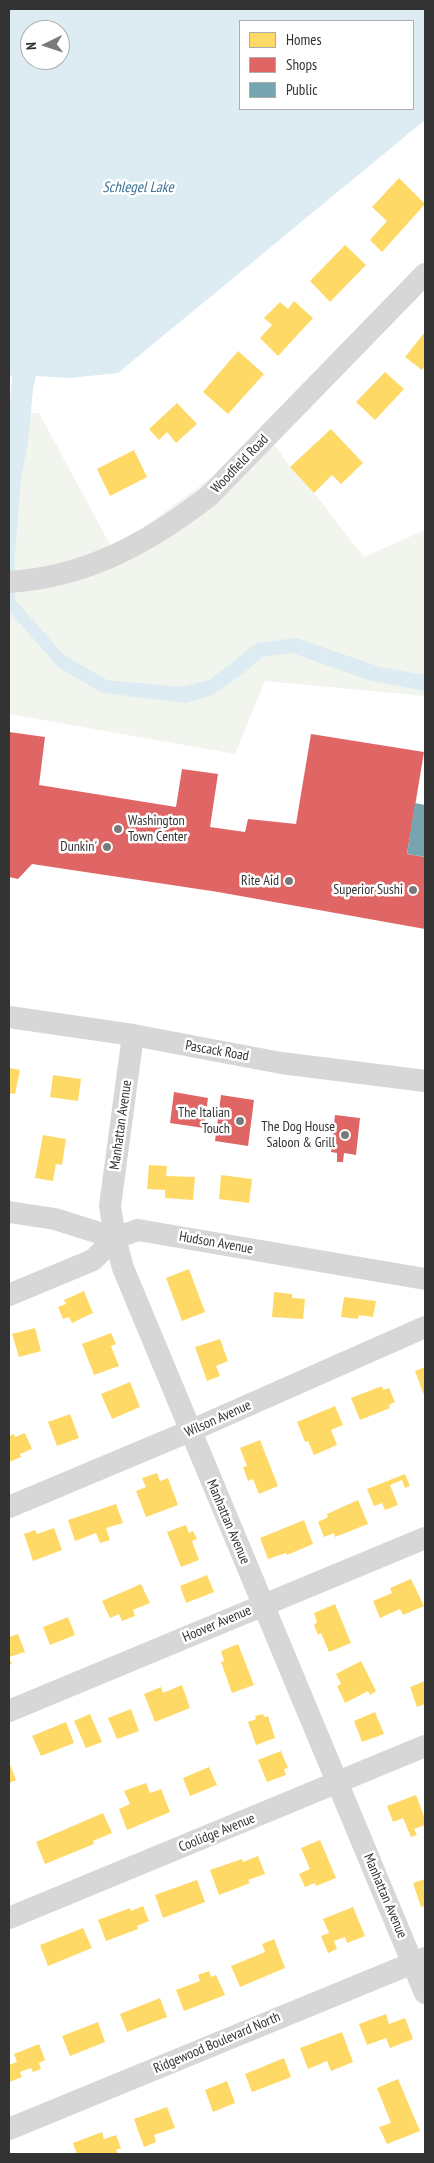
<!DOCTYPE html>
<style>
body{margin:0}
#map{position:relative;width:434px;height:2163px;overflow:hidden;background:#fff;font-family:"PT Sans Narrow",sans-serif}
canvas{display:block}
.frame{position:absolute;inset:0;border:10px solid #333;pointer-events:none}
.legend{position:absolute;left:239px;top:20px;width:175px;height:90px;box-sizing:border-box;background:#fff;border:1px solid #adadad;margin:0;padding:6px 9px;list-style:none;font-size:15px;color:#333}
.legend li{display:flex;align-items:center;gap:10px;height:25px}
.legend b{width:25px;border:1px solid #adadad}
.north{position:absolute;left:20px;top:20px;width:50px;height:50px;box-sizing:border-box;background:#fff;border:1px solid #adadad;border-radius:50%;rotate:266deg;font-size:14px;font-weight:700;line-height:20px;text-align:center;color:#333}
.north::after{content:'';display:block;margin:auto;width:18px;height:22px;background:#7a7a7a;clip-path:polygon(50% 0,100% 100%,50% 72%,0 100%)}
</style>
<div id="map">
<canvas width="434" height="2163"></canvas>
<div class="frame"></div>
<ul class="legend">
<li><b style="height:14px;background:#ffd966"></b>Homes</li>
<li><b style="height:14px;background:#e06666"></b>Shops</li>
<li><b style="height:14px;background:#76a5af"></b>Public</li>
</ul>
<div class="north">N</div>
</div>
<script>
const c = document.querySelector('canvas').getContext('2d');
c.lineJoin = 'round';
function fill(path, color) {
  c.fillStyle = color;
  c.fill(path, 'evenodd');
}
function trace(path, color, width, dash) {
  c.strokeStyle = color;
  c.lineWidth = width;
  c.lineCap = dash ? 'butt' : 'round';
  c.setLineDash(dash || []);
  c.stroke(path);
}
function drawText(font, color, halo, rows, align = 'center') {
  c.font = font + ' "PT Sans Narrow",sans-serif';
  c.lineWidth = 5;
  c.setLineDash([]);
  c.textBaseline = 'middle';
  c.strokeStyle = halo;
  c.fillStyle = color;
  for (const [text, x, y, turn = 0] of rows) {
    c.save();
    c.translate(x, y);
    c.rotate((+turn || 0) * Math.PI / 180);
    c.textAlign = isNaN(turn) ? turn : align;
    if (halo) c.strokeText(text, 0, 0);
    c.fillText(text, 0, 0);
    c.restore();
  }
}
const green = new Path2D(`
 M11 412 39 413 113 550 268 436 290 467 314 493 364 557 425 530V696L265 681 235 754 9 714V417Z`);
const water = new Path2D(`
 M9 9H425V120L118 373 70 378 36 376 33 389 28 443 21 478 15 554V600L64 655 107 680 181 687 209 680 257 643 296 638 380 667 425 675V691L368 680 292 653 262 657 244 673 212 695 186 703 103 693 59 668 9 611V415L12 376 9 375ZM240 21H413V109H240ZM30 30H60V60H30Z`);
const homes = new Path2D(`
 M399 178 425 204 382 252 370 240 387 221 372 207Z
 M345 245 366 265 330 302 310 281Z
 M294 301 313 318 278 356 260 338 272 325 264 318 280 302 288 309Z
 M425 332V366L422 370 405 357Z
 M238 351 264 374 228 414 203 392Z
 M385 372 404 389 375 420 356 402Z
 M177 403 197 424 176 443 167 432 159 440 149 429Z
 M331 429 363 463 341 484 332 475 314 493 290 467Z
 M134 450 147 477 110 496 97 469Z
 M9 1068 20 1070 15 1094 9 1093Z
 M53 1075 81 1079 78 1101 50 1097Z
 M43 1135 66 1139 62 1165 56 1164 53 1181 35 1178Z
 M149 1165 167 1166 166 1176 195 1177 193 1200 165 1198V1190L147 1189Z
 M221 1175 252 1179 249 1203 219 1199Z
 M189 1269 205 1312 182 1321 166 1278Z
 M84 1291 93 1313 72 1323 69 1317 63 1319 58 1307 66 1304 64 1300Z
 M274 1292 292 1294V1298L305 1299 303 1319 272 1317Z
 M344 1297 376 1301 373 1317 359 1315 358 1319 341 1317Z
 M35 1328 41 1351 19 1357 12 1334Z
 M111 1333 116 1344 111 1346 119 1366 94 1375 82 1344Z
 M220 1339 228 1361 216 1366 220 1376 207 1381 195 1347Z
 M425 1367V1398L415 1371Z
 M130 1382 140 1407 112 1419 101 1394Z
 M382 1386 383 1390 389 1388 395 1402 389 1405 390 1408 360 1420 351 1398Z
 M335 1406 343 1425 331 1430 337 1445 314 1455 308 1441 305 1442 297 1422Z
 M70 1414 79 1438 57 1446 48 1422Z
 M25 1433 32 1449 20 1454 21 1457 9 1462V1436L14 1434 15 1437Z
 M260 1440 278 1486 259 1494 253 1479 248 1481 243 1467 247 1466 240 1448Z
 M157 1473 160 1481 168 1478 178 1505 146 1517 136 1491 146 1487 142 1478Z
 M405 1474 410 1486 405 1488 402 1480 390 1485 398 1505 385 1510 382 1503 374 1506 367 1489Z
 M358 1500 368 1524 335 1537 334 1533 324 1537 318 1522 328 1517 327 1514Z
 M116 1504 123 1523 106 1528 110 1540 100 1543 96 1533 75 1541 68 1520Z
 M304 1520 313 1544 287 1555 286 1553 268 1559 260 1538Z
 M186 1525 189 1533 193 1531 197 1539 192 1541 199 1560 181 1567 167 1532Z
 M54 1528 62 1550 33 1561 24 1534 35 1530 37 1534Z
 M207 1575 214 1592 186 1603 180 1586Z
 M411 1579 424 1606 403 1615 400 1609 380 1618 373 1601 392 1593 390 1588Z
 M141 1584 150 1603 133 1610 135 1616 122 1621 119 1614 110 1618 102 1601Z
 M335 1604 351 1643 329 1652 321 1633 318 1635 314 1625 317 1622 314 1613Z
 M68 1617 75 1635 50 1645 43 1627Z
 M18 1634 25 1652 9 1657 12 1664 9 1665V1637Z
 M238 1644 254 1685 232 1693 221 1662 224 1661 221 1651Z
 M361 1661 376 1691 370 1695 368 1691 345 1703 337 1686 341 1684 336 1674Z
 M425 1681V1704L417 1707 410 1687Z
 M182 1685 190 1708 155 1722 144 1694 161 1687 163 1693Z
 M131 1709 139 1731 117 1739 108 1718Z
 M375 1712 384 1734 362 1742 354 1721Z
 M90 1714 102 1742 86 1748 74 1721Z
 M263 1714 264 1717 268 1716 275 1738 256 1745 248 1722 256 1719 255 1716Z
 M66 1722 74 1743 41 1756 32 1736Z
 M281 1751 288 1768 284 1769 286 1775 267 1782 258 1760Z
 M9 1762 16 1780 9 1783Z
 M209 1767 217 1785 190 1796 183 1778Z
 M146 1783 150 1793 161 1789 170 1812 127 1830 119 1809 130 1804 124 1791Z
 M416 1795 425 1819V1825L414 1829 417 1835 411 1837 403 1818 393 1822 387 1806Z
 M103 1813 112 1833 93 1841 94 1844 45 1864 36 1842Z
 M320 1840 336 1878 316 1886 315 1883 305 1887 299 1874 310 1869 301 1848Z
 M258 1856 265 1874 248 1880 250 1883 219 1895 210 1870 242 1859 243 1862Z
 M425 1879V1906L421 1907 413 1883Z
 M197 1880 205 1902 163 1918 155 1895Z
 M143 1906 149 1921 137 1926 138 1929 106 1941 98 1920 130 1908 131 1911Z
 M353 1907 365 1936 347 1943 345 1937 334 1941 337 1949 328 1953 321 1936 329 1933 323 1919Z
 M83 1928 92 1948 48 1966 40 1945Z
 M274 1939 285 1968 240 1987 231 1966 265 1952 262 1944Z
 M209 1971 211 1977 216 1975 225 1995 184 2011 176 1990 200 1981 198 1975Z
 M160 1998 167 2017 127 2032 120 2014Z
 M386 2014 389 2024 405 2018 413 2039 390 2048 386 2038 367 2045 359 2024Z
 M98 2022 105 2042 70 2056 62 2036Z
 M342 2032 353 2062 331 2071 327 2061 308 2069 300 2048Z
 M39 2044 45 2060 39 2063 41 2069 33 2072 31 2068 20 2072 22 2077 9 2082V2065L17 2062 14 2054Z
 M284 2058 291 2077 252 2092 245 2074Z
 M398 2079 420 2131 387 2144 379 2127 391 2123 377 2088Z
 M227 2081 235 2103 213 2112 205 2090Z
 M167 2107 175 2128 154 2135 156 2142 144 2147 134 2119Z
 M102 2132 104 2139 116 2135 121 2148 116 2150 118 2154H77L73 2143Z`);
const shops = new Path2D(`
 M9 732 45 737 39 785 176 807 182 769 218 774 210 827 245 832 248 819 296 824 311 734 424 752 407 854 425 857V929L218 892 32 864 18 879 9 877Z
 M174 1092 208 1098 204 1128 170 1123Z
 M221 1095 254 1100 248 1146 215 1141Z
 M335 1115 360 1118 356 1155 344 1153 343 1162H337V1153L331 1152Z`);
const public = new Path2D(`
 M415 803 425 805V857L407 854Z`);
const minor = new Path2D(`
 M9 582C87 577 148 543 209 496L425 274
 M9 1017 133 1035 281 1063 425 1081
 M133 1035 110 1206 115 1238 123 1268 425 1993
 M9 1212 55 1219 115 1238 138 1230 425 1279
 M9 1295 93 1260 115 1238
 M9 1507 190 1431 425 1327
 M9 1711 425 1538
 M9 1918 425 1746
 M9 2129 425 1958`);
const markers = [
 [118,829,5,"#7a7a7a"],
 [107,847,5,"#7a7a7a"],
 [289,881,5,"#7a7a7a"],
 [413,890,5,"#7a7a7a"],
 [240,1121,5,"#7a7a7a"],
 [345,1135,5,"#7a7a7a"]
];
const streetNames = [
 ["Woodfield Road",240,464,-46],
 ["Pascack Road",217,1051,10],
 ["Manhattan Avenue",121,1125,-82],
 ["Hudson Avenue",216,1243,10],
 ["Wilson Avenue",218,1419,-24],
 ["Manhattan Avenue",228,1522,67],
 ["Hoover Avenue",217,1624,-23],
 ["Coolidge Avenue",217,1833,-22],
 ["Manhattan Avenue",385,1896,67],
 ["Ridgewood Boulevard North",217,2043,-23]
];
const poiNames = [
 ["Washington",128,821,"left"],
 ["Town Center",128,837,"left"],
 ["Dunkin'",97,847],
 ["Rite Aid",279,881],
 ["Superior Sushi",403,890],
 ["The Italian",230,1113],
 ["Touch",230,1129],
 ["The Dog House",335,1127],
 ["Saloon & Grill",335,1143]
];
const waterNames = [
 ["Schlegel Lake",138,188]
];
fill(green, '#f1f5ed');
fill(water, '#ddebf3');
fill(homes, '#ffd966');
fill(shops, '#e06666');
fill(public, '#76a5af');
trace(minor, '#d7d7d7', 22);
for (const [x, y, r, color] of markers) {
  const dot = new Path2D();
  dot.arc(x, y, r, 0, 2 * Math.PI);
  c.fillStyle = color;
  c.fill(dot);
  trace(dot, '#fff', 2);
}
drawText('14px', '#333', '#fff', streetNames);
drawText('14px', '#333', '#fff', poiNames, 'right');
drawText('italic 15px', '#3f7597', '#fff', waterNames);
</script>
